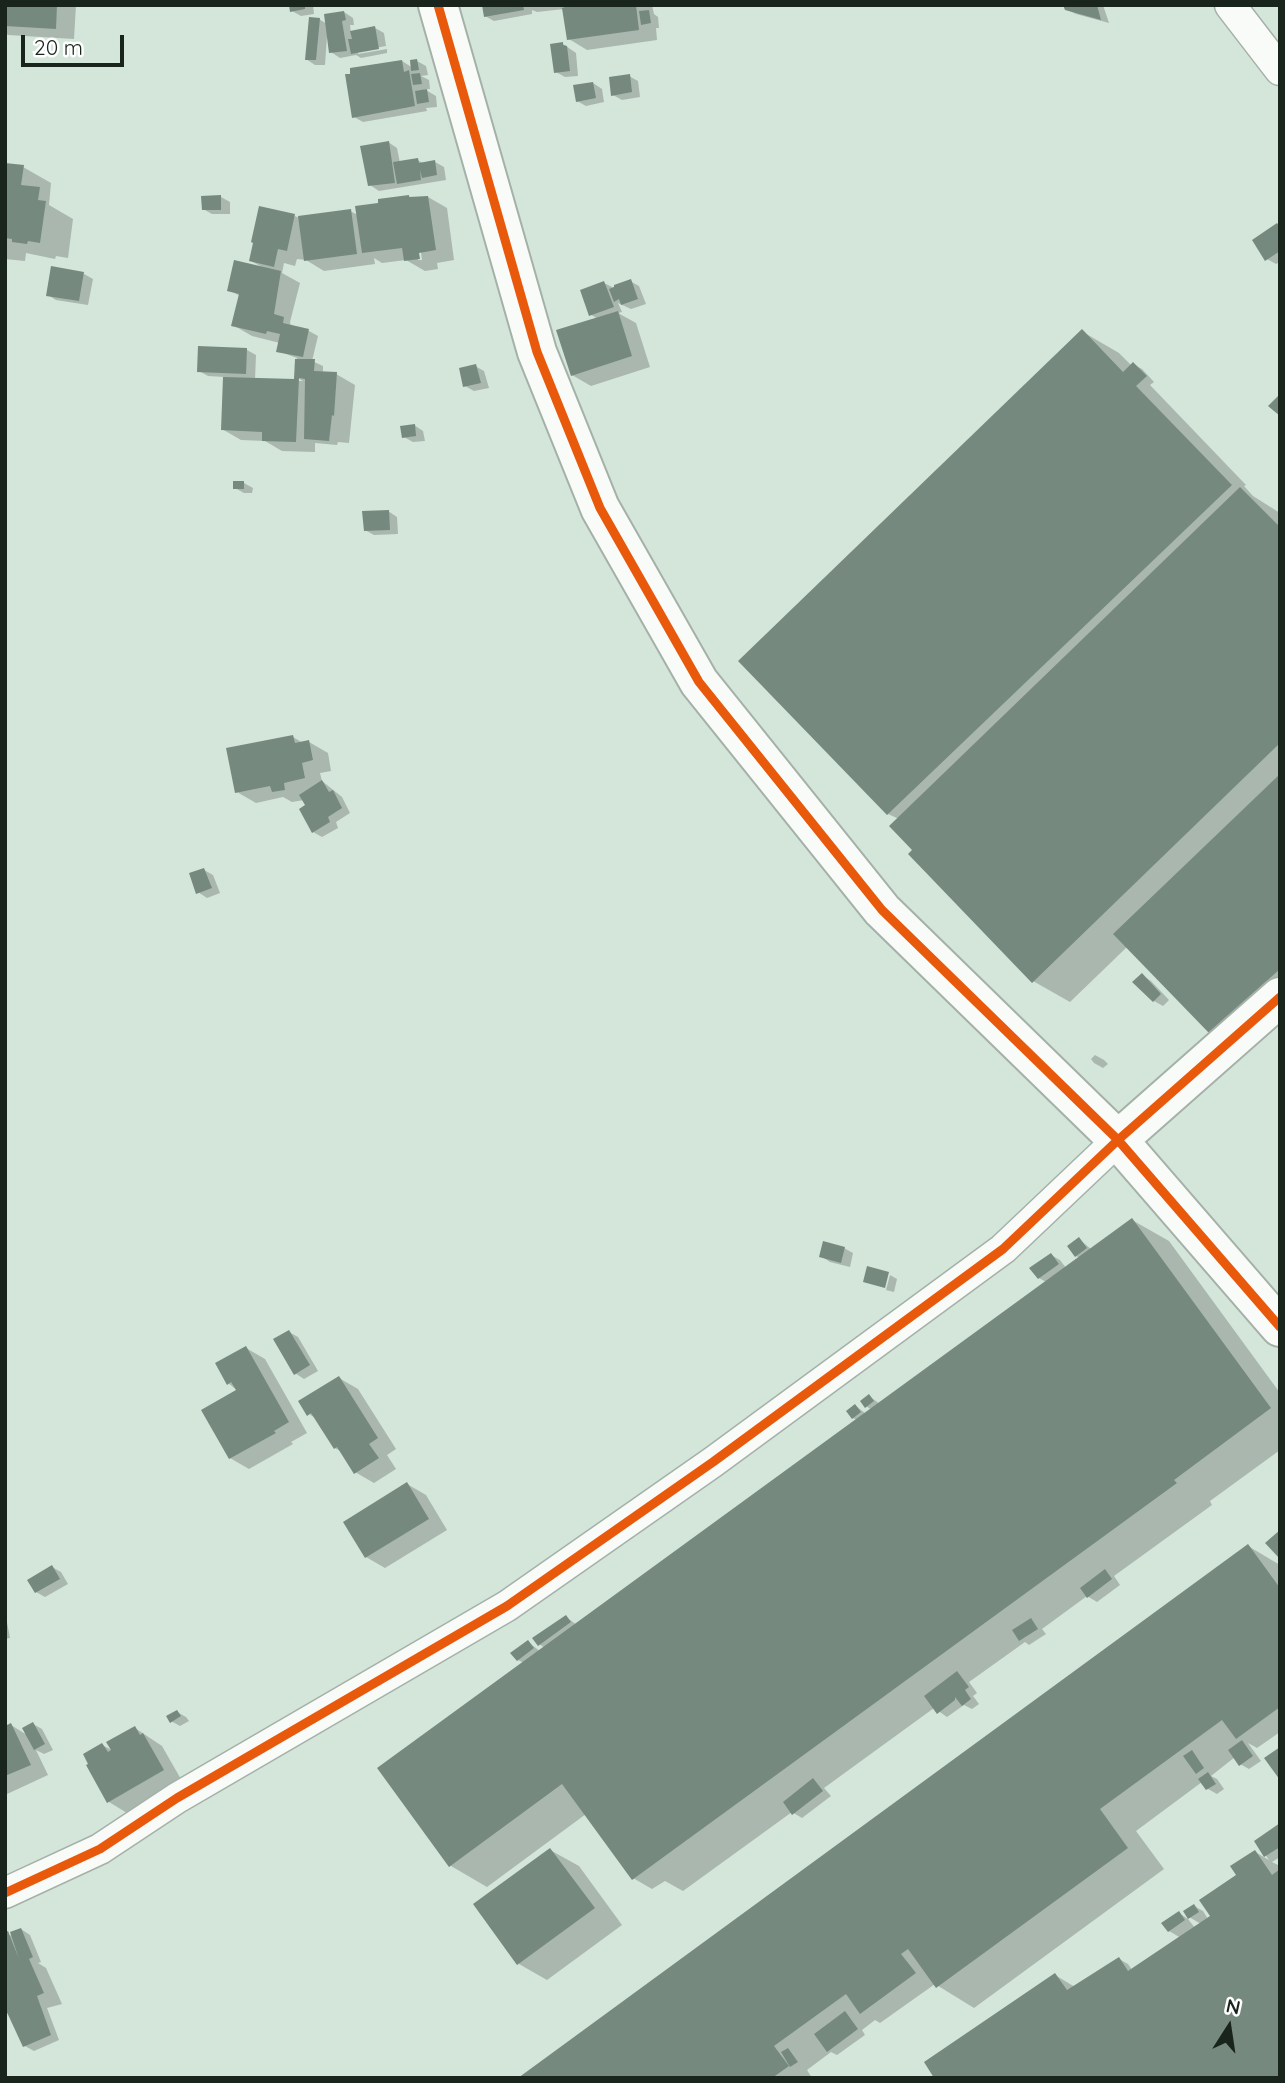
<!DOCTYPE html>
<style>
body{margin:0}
#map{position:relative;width:1285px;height:2083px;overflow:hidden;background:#d4e5da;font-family:Quicksand,sans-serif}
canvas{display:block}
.frame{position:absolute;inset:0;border:7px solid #18241c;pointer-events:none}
.north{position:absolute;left:1194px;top:1992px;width:70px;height:70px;-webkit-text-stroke:5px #fff;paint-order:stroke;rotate:12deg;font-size:19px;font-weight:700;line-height:28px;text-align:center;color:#18241c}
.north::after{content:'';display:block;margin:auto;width:24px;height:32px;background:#18241c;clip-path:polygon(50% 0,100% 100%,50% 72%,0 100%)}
.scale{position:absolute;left:21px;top:35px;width:103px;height:32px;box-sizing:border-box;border:4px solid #18241c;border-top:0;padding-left:9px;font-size:21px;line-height:24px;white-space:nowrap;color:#18241c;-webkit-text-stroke:5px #fff;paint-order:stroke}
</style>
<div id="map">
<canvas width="1285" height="2083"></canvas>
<div class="frame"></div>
<div class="north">N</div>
<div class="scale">20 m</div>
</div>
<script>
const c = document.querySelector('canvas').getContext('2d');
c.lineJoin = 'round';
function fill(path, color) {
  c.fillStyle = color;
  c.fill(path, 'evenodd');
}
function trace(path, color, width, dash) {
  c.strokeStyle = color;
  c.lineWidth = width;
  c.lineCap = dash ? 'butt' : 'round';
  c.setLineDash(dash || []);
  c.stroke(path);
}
const shadow = new Path2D(`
 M5 5H76L74 39 8 35 5 33Z
 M290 5H313L314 14 301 16 292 11Z
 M483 5H652L654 14 658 17 659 28H656L657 40 587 50 569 39 564 9 537 12 532 10V14L494 21 485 16Z
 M1065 5H1103L1109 23 1076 14 1066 9Z
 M344 12 353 18 354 25H350L351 33 375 28 384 33 386 46 358 51V54L387 49V53L361 58 356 55 340 58 331 52 327 36 325 65H315L306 59 319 19 327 24Z
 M563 44 576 53 578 76 565 77 556 72Z
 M402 61 413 68 417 61 426 66 428 75 421 76 429 80 430 89H424L436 96 437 107 426 108 427 111 363 122 354 117Z
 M629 76 638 81 640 97 622 100 613 95Z
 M593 83 602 89 604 102 586 106 577 101Z
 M388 142 397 148 400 163 417 160 425 164 435 162 444 167 446 180 379 191 370 185Z
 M5 165 23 167 51 183 49 205 73 219 68 258 56 256 55 259 26 253 25 261 5 259Z
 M409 196 413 199 428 197 447 208 454 260 437 263 438 269 425 271 406 260 382 263 374 258 375 264 324 271 306 260 297 259 295 266 284 263 282 273 300 283 290 322 291 327 309 331 318 336 312 361 323 366V373L336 374 355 385 349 443 338 442 337 445 315 443V452L282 451 265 441 241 440 222 429 225 377 208 376 199 371 247 350 256 355 255 380 303 381 296 377 297 358 278 351 280 343 252 336 233 325 240 296 229 290 264 268 251 261 295 216 299 218 350 211 358 215 380 205ZM417 244H420L422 260H418Z
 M221 197 230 202V214H212L203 209Z
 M1277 225 1280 226V262L1276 264 1267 259Z
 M52 268 84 274 93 279 88 305 56 300 48 295Z
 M630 281 639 286 646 304 631 309 618 303 622 312 618 313 636 323 650 367 591 386 572 375 598 319 590 314 604 283 614 288Z
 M1083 332 1119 353 1132 366 1133 364 1142 369 1154 382 1150 385 1246 485 1244 486 1253 496 1280 513V1023L1246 1053 1210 1032 1127 947 1070 1002 1033 981 914 850 899 819 888 814Z
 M475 366 484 371 489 388 474 391 465 386Z
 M414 425 423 431 425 441 413 442 404 437Z
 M244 483 253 488 252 493H244L235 488Z
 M388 511 397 517 398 534 374 535 365 530Z
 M293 737 303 743 309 742 328 753 331 771 320 773 322 781 342 797 350 813 336 822 338 828 322 837 313 832 304 800 292 802 283 797 256 803 237 792Z
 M204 870 213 875 220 893 207 898 198 892Z
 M1142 975 1151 981 1169 1000 1163 1006 1154 1001Z
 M1095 1055 1104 1060 1108 1064 1103 1068 1094 1063 1091 1059Z
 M1132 1220 1169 1241 1280 1393V1450L1210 1501 1212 1505 1114 1576 1120 1585 1097 1602 1087 1596 1042 1629 1046 1634 1029 1645 1025 1642 969 1682 977 1693 973 1696 979 1704 972 1709 964 1705 947 1717 934 1708 824 1788 831 1796 802 1818 792 1812 683 1891 665 1881 652 1889 633 1878 586 1814 487 1887 451 1866 380 1769 524 1663 518 1660 528 1642 541 1652 545 1648 539 1644 566 1617 577 1625 857 1420 853 1418 856 1406 866 1414 872 1410 866 1406 869 1396 880 1404 1046 1282 1039 1278 1051 1255 1060 1260 1066 1268 1080 1258 1076 1256 1079 1239 1092 1250Z
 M844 1248 853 1253 850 1267 830 1262 821 1256Z
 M890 1275 897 1279 894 1292 886 1290Z
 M289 1332 298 1337 318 1371 304 1379 295 1373Z
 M246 1348 265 1359 307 1433 291 1442 293 1444 249 1469 230 1458 238 1391 228 1383Z
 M339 1378 358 1389 396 1449 387 1455 396 1469 374 1483 355 1472 342 1452 335 1448 317 1419 309 1414Z
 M407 1484 426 1495 447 1530 385 1568 366 1557Z
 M1248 1546 1280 1565V1732L1257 1748 1248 1743 1261 1761 1249 1769 1240 1764 1235 1757 1211 1776 1217 1779 1224 1789 1217 1794 1208 1789 1202 1782 1136 1831 1164 1869 974 2008 935 1984 880 2023 875 2020 862 2030 865 2035 837 2055 831 2052 807 2070 812 2078H521Z
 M52 1567 61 1572 68 1584 45 1597 36 1592Z
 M5 1612 10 1638 5 1639Z
 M177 1712 186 1717 189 1721 180 1726 171 1721Z
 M33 1724 42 1729 53 1750 44 1754 36 1750 48 1775 5 1795V1726L11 1725 27 1735Z
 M135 1728 162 1746 182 1781 127 1813 109 1802 102 1745 114 1751Z
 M1280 1826V1857L1272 1862 1280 1866V2078H936L1055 1975 1075 1987 1119 1959 1128 1964 1132 1970 1181 1938 1169 1931 1179 1913 1188 1919 1195 1928 1201 1924 1189 1917 1194 1906 1203 1911 1208 1919 1255 1852 1269 1860 1256 1841Z
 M550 1850 579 1866 622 1925 547 1980 519 1964Z
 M21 1929 30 1935 41 1962 38 1963 46 1968 62 2004 47 2008 59 2040 34 2051 25 2046 10 2015 5 2012V1934L13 1936Z`);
const building = new Path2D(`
 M5 5H57L56 29 5 26Z
 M289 5H305V9L290 12Z
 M482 5H523L524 10 484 17Z
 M565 5H636L639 30 567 40 562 8 565 7Z
 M1063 5H1097L1101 20 1065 10Z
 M649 10 651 23 641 25 639 11Z
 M344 11 346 20 342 21 347 51 329 53 324 14Z
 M309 17 320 18 316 60H305Z
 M375 26 379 49 351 54 348 39H352L350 31Z
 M563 42V45L567 46 570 71 554 73 550 44Z
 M417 59 419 70 411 71 410 60Z
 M402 60 404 72 409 70 415 106 352 118 345 74H350V68Z
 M420 73 422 84 413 85 411 74Z
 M630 74 632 92 611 96 609 77Z
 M593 82 596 98 576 102 573 85Z
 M427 89 429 102 417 104 415 91Z
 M389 141 395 183 368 186 360 146Z
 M418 158 419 163 435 160 437 175 422 178 420 170 421 180 397 184 393 162Z
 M5 163 24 165 21 185 40 187 38 200 46 201 40 243 28 241 27 244 12 242V239L5 238Z
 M221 195V210H202L201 196Z
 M409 195V197L428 196 436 250 419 253 420 259 404 261 402 248 362 253 355 206 378 203V199Z
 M259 206 295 214 287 251 278 249 274 267 249 261 253 243 251 242Z
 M351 209 357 254 304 261 298 216Z
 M1277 223 1280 227V251L1265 261 1252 240Z
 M234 260 281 271 274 314 284 317 283 323 309 329 303 357 276 352 280 334 267 331 266 334 231 326 239 294 227 291Z
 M51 266 84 272 79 301 46 296Z
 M631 279 638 299 621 305 619 299 614 302 609 289 614 287V285Z
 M604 281 614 307 589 316 580 290Z
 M618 311 632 356 571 376 556 330Z
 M1082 329 1123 372 1133 362 1147 376 1136 386 1232 485 887 815 738 661Z
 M198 346 247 348 246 374 197 372Z
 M295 359H315L314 371 337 372 334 416 332 415 329 441 304 439 305 379 299 378 296 442 262 441V432L221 430 223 377 294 379Z
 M476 364 481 383 463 387 459 368Z
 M1280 394V416L1268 406Z
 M415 424 416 436 402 438 400 426Z
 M233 481H244V489H233Z
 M1240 487 1280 527V743L1032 983 908 854 912 850 889 826Z
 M389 510 390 530 364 531 362 511Z
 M293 735 295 743 309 740 313 760 302 763 305 778 284 783 285 790 272 792 270 786 235 793 226 748Z
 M1280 774V969L1209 1033 1113 934Z
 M322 780 329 792 333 790 342 808 328 817 330 822 312 833 299 809 305 805 299 795Z
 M204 868 212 888 196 894 189 873Z
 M1142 973 1161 994 1153 1002 1132 982Z
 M1132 1218 1271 1408 1174 1480 1177 1483 632 1880 562 1784 449 1867 377 1768Z
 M1079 1237 1087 1248 1075 1257 1067 1246Z
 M823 1241 845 1247 841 1263 819 1257Z
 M1051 1253 1059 1264 1038 1279 1029 1268Z
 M867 1266 889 1272 885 1288 863 1282Z
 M289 1330 310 1365 294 1375 273 1339Z
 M246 1346 289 1422 274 1431 276 1433 229 1459 201 1410 236 1390 231 1382 227 1385 215 1363Z
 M339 1376 378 1438 369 1444 379 1458 354 1474 337 1447 334 1449 311 1413 307 1416 298 1401Z
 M869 1394 874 1401 865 1408 860 1401Z
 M855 1404 861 1412 852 1419 846 1411Z
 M407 1482 429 1519 365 1558 343 1522Z
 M1280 1530V1559L1265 1543Z
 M1248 1544 1280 1588V1707L1236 1739 1222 1720 1100 1809 1128 1848 936 1988 908 1949 901 1954 916 1973 860 2014 846 1994 774 2046 789 2066 772 2078H518Z
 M52 1565 60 1579 35 1593 27 1580Z
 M1105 1569 1112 1579 1087 1598 1080 1588Z
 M566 1615 571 1622 538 1646 532 1638Z
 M1031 1618 1038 1629 1019 1641 1012 1630Z
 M528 1640 534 1648 517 1661 510 1653Z
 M957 1671 969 1687 965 1690 971 1699 962 1706 955 1697V1700L937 1714 924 1696Z
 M177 1710 181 1716 170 1723 166 1716Z
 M33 1722 45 1744 34 1750 22 1728Z
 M11 1723 31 1765 5 1776V1726Z
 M135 1726 140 1735 143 1733 164 1770 107 1803 86 1765 88 1764 83 1754 102 1743 108 1752 111 1750 106 1742Z
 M1242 1740 1253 1756 1239 1766 1228 1750Z
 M1280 1747V1780L1264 1758Z
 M1192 1750 1204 1768 1196 1774 1183 1756Z
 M1208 1772 1216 1784 1206 1790 1198 1779Z
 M813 1778 823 1791 792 1815 783 1802Z
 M1280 1823V1847L1264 1857 1254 1841Z
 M550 1848 595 1908 517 1965 473 1904Z
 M1255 1850 1272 1875 1280 1869V2078H934L924 2062 1055 1973 1067 1990 1119 1957 1128 1971 1210 1916 1199 1900 1236 1875 1230 1866Z
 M1194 1904 1199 1912 1188 1919 1183 1911Z
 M1179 1911 1185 1920 1168 1932 1161 1923Z
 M21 1928 33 1957 29 1959 44 1993 37 1996 51 2035 23 2047 5 2008V1932L8 1931 19 1959 10 1932Z
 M845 2011 858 2029 827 2052 814 2034Z
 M788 2048 798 2062 790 2067 781 2052Z`);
const street = new Path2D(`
 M1230 5 1280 70
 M5 1893 100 1849 177 1798 507 1606 713 1462 1003 1249 1118 1140`);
const secondary = new Path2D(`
 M438 5 537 352 600 508 699 682 882 910 1118 1140 1280 1327
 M1118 1140 1280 997`);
const cycleway = new Path2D(`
 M438 5 537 352 600 508 699 682 882 910 1118 1140 1280 1327
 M5 1893 100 1849 177 1798 507 1606 713 1462 1003 1249 1118 1140 1280 997`);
fill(shadow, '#0003');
fill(building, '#76897e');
trace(street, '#a4b1a8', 33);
trace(secondary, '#a4b1a8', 42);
trace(street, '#f9fbf9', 30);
trace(secondary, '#f9fbf9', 38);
trace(cycleway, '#e8590c', 9);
</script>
